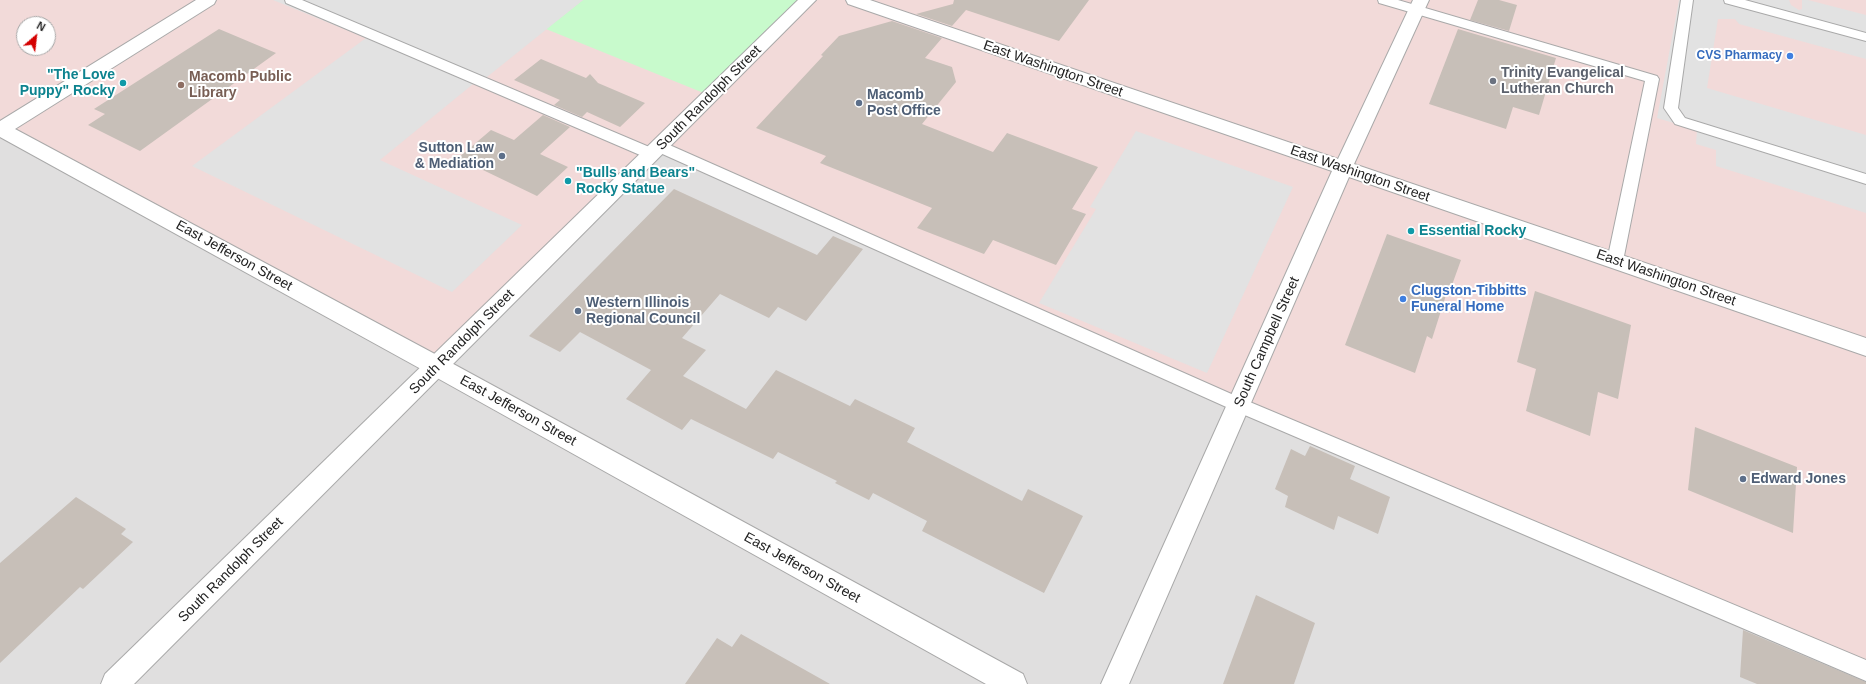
<!DOCTYPE html>
<style>
body{margin:0}
#map{position:relative;width:1866px;height:684px;overflow:hidden;background:#f2efe9;font-family:Arial,sans-serif}
canvas{display:block}
.north{position:absolute;left:16px;top:16px;width:40px;height:40px;box-sizing:border-box;background:#fff;border:1px solid #a7a7a7;border-radius:50%;rotate:28deg;font-size:11px;font-weight:700;line-height:16px;text-align:center;color:#222}
.north::after{content:'';display:block;margin:auto;width:14px;height:18px;background:#d40000;clip-path:polygon(50% 0,100% 100%,50% 72%,0 100%)}
</style>
<div id="map">
<canvas width="1866" height="684"></canvas>
<div class="north">N</div>
</div>
<script>
const c = document.querySelector('canvas').getContext('2d');
c.lineJoin = 'round';
function fill(path, color) {
  c.fillStyle = color;
  c.fill(path, 'evenodd');
}
function trace(path, color, width, dash) {
  c.strokeStyle = color;
  c.lineWidth = width;
  c.lineCap = dash ? 'butt' : 'round';
  c.setLineDash(dash || []);
  c.stroke(path);
}
function drawText(font, color, halo, rows, align = 'center') {
  c.font = font + ' Arial,sans-serif';
  c.lineWidth = 4;
  c.setLineDash([]);
  c.textBaseline = 'middle';
  c.strokeStyle = halo;
  c.fillStyle = color;
  for (const [text, x, y, turn = 0] of rows) {
    c.save();
    c.translate(x, y);
    c.rotate((+turn || 0) * Math.PI / 180);
    c.textAlign = isNaN(turn) ? turn : align;
    if (halo) c.strokeText(text, 0, 0);
    c.fillText(text, 0, 0);
    c.restore();
  }
}
const residential = new Path2D(`
 M0 129 660 147 1866 671V684H0Z`);
const commercial = new Path2D(`
 M0 0H1866V671L660 147 438 367 0 129ZM24 24H48V48H24Z`);
const park = new Path2D(`
 M583 0H808L711 96 546 29Z`);
const parking = new Path2D(`
 M273 0H583L482 81 478 80 380 160 522 225 452 292 192 166 366 38Z
 M1679 0H1789L1791 5 1799 10 1802 9V0H1808L1866 15V59L1739 24 1735 19H1718L1707 88 1866 135V213L1716 166V150L1696 144 1697 130 1657 118Z
 M1136 131 1293 187 1207 373 1039 303 1096 209 1090 207Z`);
const building = new Path2D(`
 M954 0H1089L1059 41 966 10 952 26 916 14 953 4Z
 M1478 0H1499L1517 5 1509 31 1470 20Z
 M892 21 942 38 925 58 952 67 956 82 922 124 993 152 1007 133 1098 167 1072 209 1086 214 1056 265 993 240 984 254 917 228 932 208 820 163 826 156 756 128 823 56 821 55 839 36Z
 M219 29 276 53 140 151 88 125 105 114 94 109Z
 M1458 29 1556 58 1539 115 1513 107 1506 129 1429 104Z
 M541 59 586 78 590 74 598 83 645 103 620 127 587 112 582 117 554 105 560 100 514 80Z
 M543 115 570 127 540 154 568 167 537 196 458 158 491 130 514 140Z
 M674 189 817 255 833 236 863 249 806 321 778 307 769 318 720 294 682 338 706 350 683 376 746 409 776 370 850 406 855 399 915 428 907 442 1022 501 1028 489 1083 516 1044 593 922 531 927 521 873 493 869 500 835 483 837 481 778 452 773 459 691 419 682 430 626 399 651 370 580 332 560 352 529 336Z
 M1387 234 1461 260 1448 296 1446 295 1432 339 1427 336 1415 373 1345 345Z
 M1535 291 1631 325 1618 399 1598 392 1590 436 1526 411 1536 369 1517 362Z
 M1695 427 1797 467 1793 533 1688 490Z
 M1310 446 1355 466 1350 479 1390 497 1378 534 1338 516 1334 530 1285 507 1288 496 1275 489 1291 449 1305 456Z
 M76 497 126 529 121 534 133 542 83 589 80 587 0 663V563Z
 M1256 595 1315 623 1294 684H1223Z
 M1743 630 1866 682V684H1757L1740 677Z
 M741 634 830 684H685L717 638 732 647Z`);
const service = new Path2D(`
 M285 0H302L654 149 653 147 655 143 660 142 665 143 1245 400 1866 660V681L1233 410 658 152 659 154 657 158 652 159 647 158 286 3Z
 M1378 0H1398L1657 76 1659 79 1623 261 1621 265 1615 267 1609 265 1607 261 1645 81 1379 3Z
 M1681 0H1693L1678 108 1685 118 1866 174V184L1675 124 1664 108Z
 M1724 0H1745L1866 33V41L1725 3Z`);
const minor = new Path2D(`
 M196 0H216L214 4 15 129 446 360 1023 674 1027 684H986L430 374 0 137V121Z
 M846 0H870L1338 159 1413 0H1429L1354 164 1866 338V356L1349 177 1129 684H1101L1332 171 848 4Z`);
const tertiary = new Path2D(`
 M798 0H816L134 684H101L105 674Z`);
const markers = [
 [1790,56,4,"#3f7fe0"],
 [1493,81,4,"#6b7280"],
 [123,83,4,"#0f9aa8"],
 [181,85,4,"#8d6e63"],
 [859,103,4,"#5c6f8a"],
 [502,156,4,"#5c6f8a"],
 [568,181,4,"#0f9aa8"],
 [1411,231,4,"#0f9aa8"],
 [1403,299,4,"#3f7fe0"],
 [578,311,4,"#5c6f8a"],
 [1743,479,4,"#5c6f8a"]
];
const farShopnames = [
 ["CVS Pharmacy",1782,56]
];
const streetNames = [
 ["East Washington Street",1053,69,19],
 ["South Randolph Street",709,98,-45],
 ["East Washington Street",1360,174,19],
 ["East Jefferson Street",234,256,29],
 ["East Washington Street",1666,278,19],
 ["South Randolph Street",462,342,-45],
 ["South Campbell Street",1267,342,-66],
 ["East Jefferson Street",518,411,29],
 ["East Jefferson Street",802,568,29],
 ["South Randolph Street",231,570,-45]
];
const worshipNames = [
 ["Trinity Evangelical",1501,73],
 ["Lutheran Church",1501,89]
];
const cultureNames = [
 ["\"The Love",115,75,"right"],
 ["Puppy\" Rocky",115,91,"right"],
 ["\"Bulls and Bears\"",576,173],
 ["Rocky Statue",576,189],
 ["Essential Rocky",1419,231]
];
const educationNames = [
 ["Macomb Public",189,77],
 ["Library",189,93]
];
const serviceNames = [
 ["Macomb",867,95],
 ["Post Office",867,111],
 ["Sutton Law",494,148,"right"],
 ["& Mediation",494,164,"right"],
 ["Western Illinois",586,303],
 ["Regional Council",586,319],
 ["Edward Jones",1751,479]
];
const shopNames = [
 ["Clugston-Tibbitts",1411,291],
 ["Funeral Home",1411,307]
];
fill(residential, '#e0dfdf');
fill(commercial, '#f2dad9');
fill(park, '#c8facc');
fill(parking, '#e2e2e2');
fill(building, '#c7bfb8');
trace(service, '#a9a9a9', 2);
trace(minor, '#a9a9a9', 2);
trace(tertiary, '#a9a9a9', 2);
fill(service, '#fff');
fill(minor, '#fff');
fill(tertiary, '#fff');
for (const [x, y, r, color] of markers) {
  const dot = new Path2D();
  dot.arc(x, y, r, 0, 2 * Math.PI);
  c.fillStyle = color;
  c.fill(dot);
  trace(dot, '#fff', 1.5);
}
drawText('bold 12px', '#366cbe', '#fff', farShopnames, 'right');
drawText('14px', '#222', '#fff', streetNames);
drawText('bold 14px', '#5b616d', '#fff', worshipNames, 'left');
drawText('bold 14px', '#0d838f', '#fff', cultureNames, 'left');
drawText('bold 14px', '#785e54', '#fff', educationNames, 'left');
drawText('bold 14px', '#4e5e75', '#fff', serviceNames, 'left');
drawText('bold 14px', '#366cbe', '#fff', shopNames, 'left');
</script>
